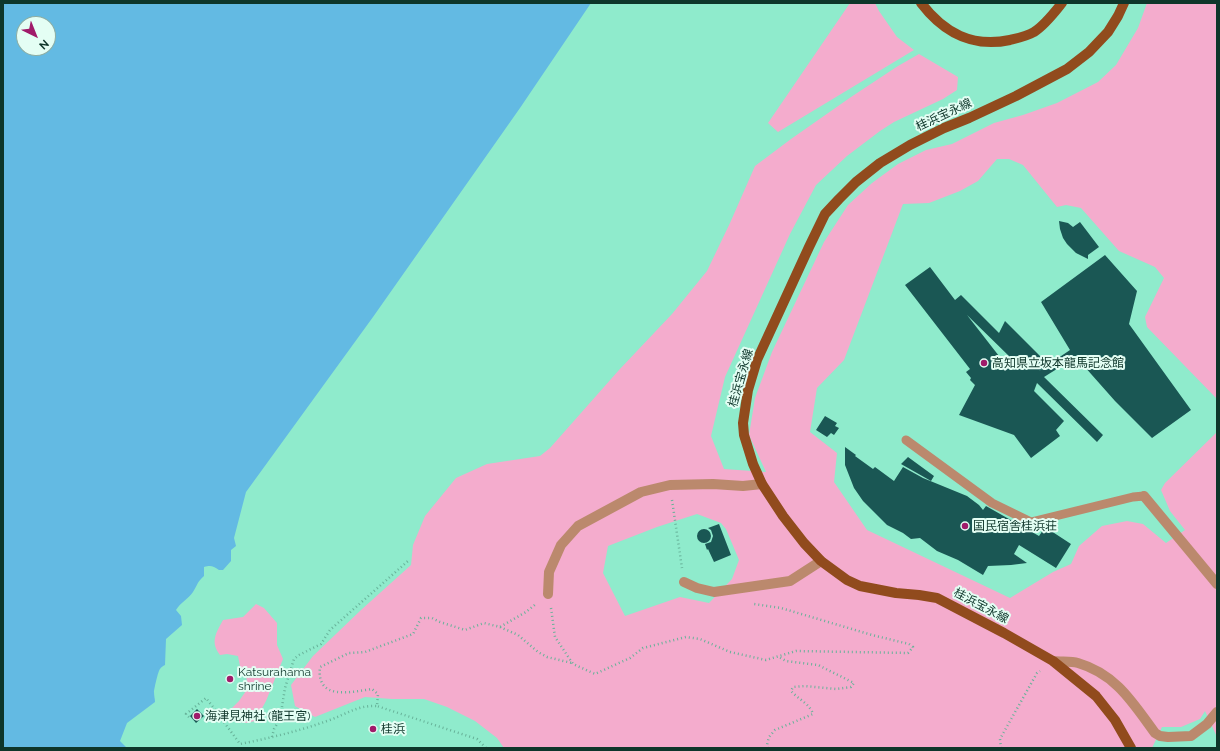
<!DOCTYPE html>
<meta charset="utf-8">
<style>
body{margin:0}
#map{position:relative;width:1220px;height:751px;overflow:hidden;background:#8febcc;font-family:Raleway,sans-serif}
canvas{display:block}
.frame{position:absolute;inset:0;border:4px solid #0e362a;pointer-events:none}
.north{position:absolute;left:16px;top:16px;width:40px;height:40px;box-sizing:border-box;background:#e4fef4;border:1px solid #8eaea3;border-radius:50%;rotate:137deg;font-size:11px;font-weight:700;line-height:16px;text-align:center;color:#0e362a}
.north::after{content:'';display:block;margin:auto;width:14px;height:18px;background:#a01b6a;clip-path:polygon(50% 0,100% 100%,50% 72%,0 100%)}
</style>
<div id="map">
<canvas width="1220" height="751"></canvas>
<div class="frame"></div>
<div class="north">N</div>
</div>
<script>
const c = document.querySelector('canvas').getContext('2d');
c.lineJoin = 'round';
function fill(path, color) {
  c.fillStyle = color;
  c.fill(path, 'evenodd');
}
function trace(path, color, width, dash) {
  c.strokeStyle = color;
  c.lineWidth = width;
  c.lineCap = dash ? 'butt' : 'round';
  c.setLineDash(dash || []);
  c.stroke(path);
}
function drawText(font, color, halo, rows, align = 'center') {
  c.font = font + ' Raleway,"Noto Sans JP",sans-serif';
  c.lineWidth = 4;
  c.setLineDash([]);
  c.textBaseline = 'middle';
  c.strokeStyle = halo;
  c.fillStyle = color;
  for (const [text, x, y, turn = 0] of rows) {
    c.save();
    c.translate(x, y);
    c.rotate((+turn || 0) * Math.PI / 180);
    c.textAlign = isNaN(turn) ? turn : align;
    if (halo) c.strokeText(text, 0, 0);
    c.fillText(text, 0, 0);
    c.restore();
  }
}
const green = new Path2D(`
 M850 3H875L879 11 897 37 914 50 778 132 768 123Z
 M1147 3H1217V399L1147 327 1145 317 1164 278 1155 267 1119 251 1081 208 1066 205 1057 207 1023 165 1009 159H997L978 181 960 191 929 203 903 204 844 360 817 388 810 432 837 453 834 482 867 530 1010 598 1053 572 1071 564 1079 546 1102 526 1127 521 1143 524 1166 543 1185 530 1170 511 1161 490 1165 483 1217 432V737L1205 711 1200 719 1181 727H1162L1152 748H504L497 738 475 721 447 707 424 699H392L365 697 315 717 295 706 291 685 313 656 361 610 411 565 413 545 425 516 456 478 487 464 540 456 550 448 619 370 672 314 707 271 730 223 755 166 791 139 851 97 898 66 919 54 958 77 957 90 943 99 894 122 880 131 847 156 816 185 790 234 725 377 711 436 724 469 766 472 749 435 755 398 772 352 824 242 848 205 872 183 898 164 926 150 952 144 994 123 1023 115 1057 103 1098 82 1116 65 1138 28ZM697 514 721 523 726 529 739 560 732 579 709 603 680 597 625 616 603 573 608 546 657 527Z
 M256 604 264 608 277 623V645L283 659 266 701 255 721 247 723 234 721 231 709 239 701 248 688 246 676 241 671 238 656 227 654 220 655C210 642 216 633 223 620L243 617Z`);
const water = new Path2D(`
 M3 3H591L520 108 373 317 246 492 234 538 236 546 231 550V561L223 570H219C213 566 211 565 204 567V576C197 582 197 586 193 592 188 599 181 602 176 610L181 616 182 625 166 639 165 665C163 666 161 667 160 669 158 671 154 690 154 692 154 696 155 699 155 702L127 723 120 741 127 748H3ZM24 24H48V48H24Z`);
const building = new Path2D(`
 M1059 221 1068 223 1073 227 1080 222 1099 247 1088 255V259L1076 253 1067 244 1063 238 1060 229Z
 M1105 255 1137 291 1129 324 1191 410 1152 438 1115 401 1076 357 1044 377 1103 435 1097 442 1037 383 1034 391 1064 421 1056 430 1060 436 1031 458 1014 435 959 415 975 385 970 380 971 378 966 372 970 369 905 285 930 267 955 300 961 295 999 333 1005 321 1044 360 1047 364 1039 371 1070 350 1041 302ZM967 315 1013 360 1006 365Z
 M825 416 837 423 835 426 839 428 834 435 831 433 827 437 816 430Z
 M845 447 856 455 855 456 873 469 875 467 894 481 903 467 923 478 967 496 979 505 983 510 986 506 1039 536 1045 527 1071 544 1056 568 1019 545 1014 554 1027 563 1011 565 988 566 983 575 958 560 937 551 920 538 911 539 903 533 887 525 863 501 854 488 845 465Z
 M908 457 934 476 931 481 901 464Z
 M719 524 731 555 714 562 708 549 707 550 705 544 711 542 713 536 711 530 708 528Z
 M697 536a7 7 0 1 1 14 0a7 7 0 1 1-14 0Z
 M197 709 204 716 196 723 190 716Z`);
const path = new Path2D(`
 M672 500 682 568
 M551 608 555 637 573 664 595 674 630 658 643 648 686 637 700 639 730 652 766 660 796 651 908 653 913 647 909 644 872 635 781 608 754 604
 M500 627 518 635 538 652 547 657 572 663
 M189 717 186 714 206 698 213 707 240 744C270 738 299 731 327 721 345 715 357 705 377 706
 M272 737 274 729 280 719 285 688 294 659 299 655 321 644 330 630 408 561
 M486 748 477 739 377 706 378 694 372 689C351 692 316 701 320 667L349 653 365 652 413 634 421 618H432L440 622 465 630 484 623 500 627 526 612 536 604
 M768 748 767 745 769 737 775 730 813 714C810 704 798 699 791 691L793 687 805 686 836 689 851 687 854 683 818 665 786 661 779 657
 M1001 748 1000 739 1037 673 1040 671`);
const service = new Path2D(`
 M906 440 992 503 1031 522 1133 497 1144 496`);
const minor = new Path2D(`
 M1144 496 1217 584
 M684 582 697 588 714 592 790 581 821 561
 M548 594 549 572 561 545 578 526 641 492 670 485 713 484 743 486 762 484
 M1053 661C1061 662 1071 661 1078 663 1116 674 1133 703 1155 733L1160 736 1168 737 1191 736 1207 724 1217 712`);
const primary = new Path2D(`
 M921 3C944 33 972 48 1010 40 1018 38 1027 36 1034 32 1045 25 1054 13 1062 3
 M1124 3 1118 16 1108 32 1089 52 1067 69 1016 96 969 118 944 128 910 145 880 163 856 182 839 199 825 214 809 247 757 360 748 390 743 423 744 435 753 464 762 484 783 516 804 543 821 561 847 580 860 586 896 593 919 595 937 598 1004 633 1053 661 1096 696 1115 720 1131 748`);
const markers = [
 [984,363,4,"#a01b6a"],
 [965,526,4,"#a01b6a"],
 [230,679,4,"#a01b6a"],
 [197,716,4,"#a01b6a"],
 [373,729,4,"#a01b6a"]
];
const streetNames = [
 ["桂浜宝永線",944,115,-25],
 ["桂浜宝永線",741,378,-74],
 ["桂浜宝永線",981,606,28]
];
const poiNames = [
 ["高知県立坂本龍馬記念館",992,363],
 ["国民宿舎桂浜荘",973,526],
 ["Katsurahama",238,672],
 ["shrine",238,686],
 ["海津見神社 (龍王宮)",205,716],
 ["桂浜",381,729]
];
fill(green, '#f4accd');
fill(water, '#63bae3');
fill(building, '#1a5754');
trace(path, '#67b299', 2.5, [1, 3]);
trace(service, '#bb896d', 9);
trace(minor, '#bb896d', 10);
trace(primary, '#914b1d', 10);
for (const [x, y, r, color] of markers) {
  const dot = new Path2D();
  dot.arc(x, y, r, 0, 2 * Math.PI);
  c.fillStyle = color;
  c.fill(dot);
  trace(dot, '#e4fef4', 1.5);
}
drawText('12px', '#0e362a', '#e4fef4', streetNames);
drawText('12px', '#0e362a', '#e4fef4', poiNames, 'left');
</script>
